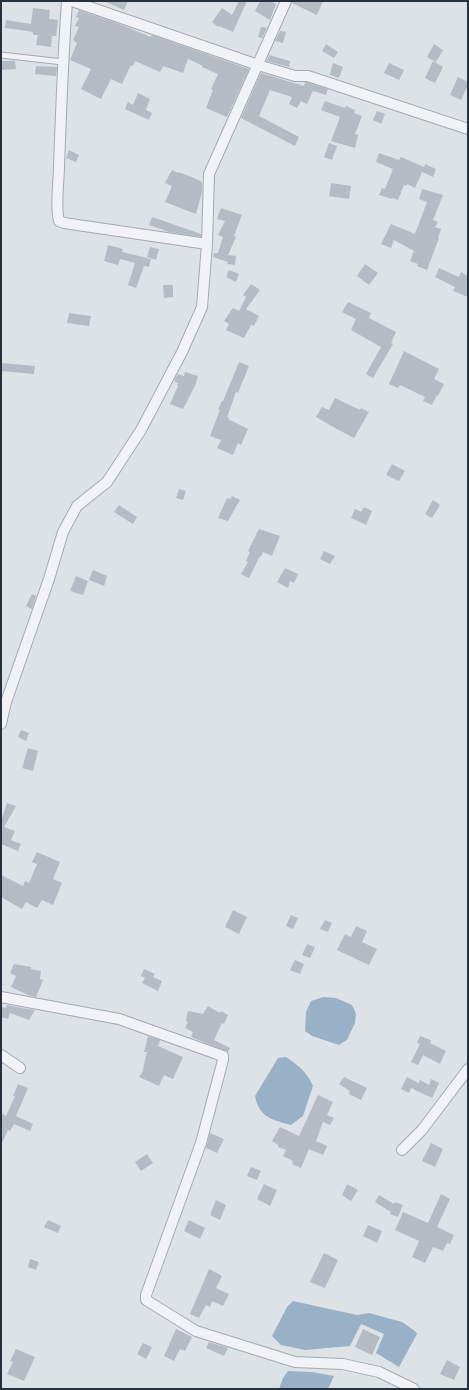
<!DOCTYPE html>
<style>
body{margin:0}
#map{position:relative;width:469px;height:1390px;overflow:hidden;background:#dde2e7;font-family:Cabin,sans-serif}
canvas{display:block}
.frame{position:absolute;inset:0;border:2px solid #27303d;pointer-events:none}
</style>
<div id="map">
<canvas width="469" height="1390"></canvas>
<div class="frame"></div>
</div>
<script>
const c = document.querySelector('canvas').getContext('2d');
c.lineJoin = 'round';
function fill(path, color) {
  c.fillStyle = color;
  c.fill(path, 'evenodd');
}
function trace(path, color, width, dash) {
  c.strokeStyle = color;
  c.lineWidth = width;
  c.lineCap = dash ? 'butt' : 'round';
  c.setLineDash(dash || []);
  c.stroke(path);
}
const water = new Path2D(`
 M323 997 336 998 352 1005 356 1014 355 1023 347 1040 339 1045 312 1036 305 1031 306 1012 311 1001Z
 M286 1057C298 1065 307 1072 313 1086L303 1116 291 1125C272 1120 259 1117 255 1096L278 1058Z
 M293 1301 357 1315 369 1313 402 1322 415 1331 417 1334 399 1367 376 1353 384 1334 361 1324 350 1346 305 1350 281 1345 272 1336 287 1307Z
 M288 1371 312 1372 334 1376 328 1389H279L283 1378Z`);
const building = new Path2D(`
 M104 1H128L124 10Z
 M239 1H247L233 32 219 26 218 27 212 22 222 8 232 15Z
 M260 1H270L276 4 270 20 255 11Z
 M292 1H323L317 15 292 3Z
 M33 8 50 10 49 19 58 20 56 36H52L51 47 36 45 38 35H33V32L5 28 6 20 31 24Z
 M79 10 119 24 151 37 152 35 249 69 227 117 206 108 213 90 211 89 218 74 202 67 203 66 188 59 183 73 163 66 160 72 135 61 133 66 131 65 122 84 111 79 101 99 81 89 91 69 70 60 77 43 73 40 79 27 75 26 79 18 76 17Z
 M261 27 267 28 262 38 258 37Z
 M280 31 286 32 283 43 275 41Z
 M326 44 338 52 334 58 322 51Z
 M434 44 443 50 436 62 427 57Z
 M269 55 290 61 289 67 267 61Z
 M1 61H15L16 69 1 70Z
 M433 61 443 67 435 83 425 78Z
 M333 63 343 67 339 78 330 75Z
 M389 63 404 70 399 80 384 73Z
 M36 66 57 67 56 76 35 74Z
 M261 73 304 86 305 82H307L328 89 326 95 313 91 307 104 301 101 297 108 289 104 292 97 270 90 259 116 299 137 295 146 241 118Z
 M458 77 468 82V85L461 100 450 95Z
 M138 93 150 99 146 110 152 113 149 120 125 109 128 102 133 105Z
 M325 101 345 108 346 106 355 110 354 113 362 116 355 134 358 135 355 148 331 141 340 117 321 110Z
 M377 111 385 114 381 124 373 120Z
 M329 143 337 146 332 160 324 157Z
 M69 150 79 155 76 162 66 158Z
 M379 153 399 160 401 157 424 167 425 164 436 169 433 177 422 172 415 188 407 184 406 186 404 185 398 200 393 198 392 199 379 195 382 188 385 189 393 169 376 162Z
 M172 170 178 173V172L192 177 202 182V192L196 214 165 202 172 186 165 183Z
 M331 183 351 186 349 199 329 196Z
 M422 189 443 195 433 220 438 222 435 227 441 229 438 238H439L427 270 417 266 418 264 410 261 414 251 394 240 391 248 381 244 391 224 415 234 427 202 419 199Z
 M221 208 242 215 234 236 236 237 228 255 236 256 235 265 227 264 228 262 213 257 214 253H218L223 237 218 235 225 221 217 219Z
 M152 217 201 234V237L169 232 149 225Z
 M108 245 123 249 122 252 151 259 149 267 144 266 136 288 128 285 135 263 120 259 118 265 104 261Z
 M150 247 159 249 156 260 147 257Z
 M365 264 378 273 369 285 357 276Z
 M439 268 459 277 461 272 468 276V297L453 291 455 287 435 277Z
 M229 270 239 274 236 282 226 277Z
 M251 284 260 290 246 309 259 316 254 326 251 325 244 338 226 330 229 324 224 321 233 308 239 311 246 297 243 295Z
 M163 285H173V297L164 298Z
 M348 302 371 313 369 318 396 332 391 343 393 344 373 378 366 374 381 347 351 330 356 319 342 312Z
 M69 313 91 316 89 326 67 323Z
 M404 351 439 369 434 379 444 384 438 396 437 395 432 405 423 401 425 397 400 385 398 388 389 384Z
 M239 362 249 366 238 393 236 392 227 417H229L228 419 248 429 241 445 238 443 233 455 217 448 221 440 210 436 220 410 218 409 222 401H223Z
 M1 363 35 366 34 374 1 371Z
 M185 372 198 376 195 386 183 409 170 404 178 386 177 385 178 383 174 381 178 374 184 376Z
 M335 398 360 410 361 408 369 412 354 438 335 428 316 417 322 407 329 410Z
 M392 464 405 471 399 481 386 475Z
 M179 489 186 491 183 500 176 498Z
 M232 496 240 500 228 521 218 518 227 498 230 499Z
 M433 500 440 505 432 518 425 514Z
 M119 505 137 517 133 524 114 512Z
 M364 507 372 511 366 525 351 518 355 509 361 512Z
 M259 529 280 536 272 556 263 552 261 557 260 556 249 578 241 574 248 562 246 561 250 552 248 551Z
 M324 551 335 556 330 564 320 559Z
 M285 568 298 574 294 583 290 581 288 588 277 582Z
 M93 570 107 576 104 586 89 580Z
 M76 576 88 581 83 595 70 591Z
 M32 594 36 596 32 609 26 606Z
 M21 730 29 733 26 741 18 737Z
 M28 748 38 751 33 771 22 768Z
 M7 803 16 806 4 827 15 831 11 840 21 844 18 851 1 844V821Z
 M37 852 60 862 53 879 62 883 53 905 42 900 37 908 26 902 22 909 1 897V875L23 886 25 881 29 883 37 864 32 862Z
 M233 910 247 917 239 934 225 927Z
 M291 915 298 918 293 929 286 926Z
 M325 920 332 923 328 932 320 929Z
 M356 926 367 931 362 942 377 949 369 965 337 950 345 934 351 937Z
 M307 944 315 947 310 958 302 955Z
 M295 960 304 964 300 974 290 970Z
 M14 964 31 967V969L41 971 40 979 43 980 36 997 28 995 11 987 16 976 10 973Z
 M144 969 155 974 153 977 162 981 158 991 142 983 145 978 141 976Z
 M7 1005 22 1008 35 1010 29 1020 10 1013 8 1019 1 1017V1007L6 1008Z
 M208 1006 220 1013 221 1011 228 1015 224 1024 222 1023 214 1040 230 1048 228 1052 191 1037 193 1032 185 1028 188 1022 186 1021 188 1011 203 1014Z
 M148 1036 160 1040 158 1046 183 1057 173 1079 164 1075 159 1086 139 1077 142 1073 147 1052H144Z
 M420 1036 431 1040 430 1043 446 1051 440 1064 423 1055 418 1065 411 1062 420 1044 417 1043Z
 M344 1077 367 1088 361 1100 349 1094 350 1091 339 1084Z
 M407 1077 419 1083 420 1080 429 1085 431 1079 439 1083 432 1098 411 1088 409 1093 401 1089Z
 M18 1084 28 1088 16 1116 33 1124 30 1131 14 1124 10 1131 8 1130 1 1145V1113L6 1116 15 1096H13Z
 M318 1095 333 1102 327 1115 334 1118 330 1125 323 1122 316 1141 327 1146 323 1155 309 1149 301 1168 292 1164 293 1161 283 1156 286 1150 278 1147V1145L272 1141 280 1127 299 1136Z
 M210 1133 224 1139 217 1153 206 1148Z
 M431 1143 443 1149 435 1167 422 1161Z
 M147 1154 153 1163 141 1171 135 1162Z
 M251 1167 261 1171 257 1180 247 1176Z
 M264 1184 277 1190 270 1206 257 1199Z
 M347 1184 358 1190 351 1201 342 1195Z
 M441 1194 450 1199 437 1227 454 1235 450 1244 447 1243 443 1251 433 1247 425 1263 412 1257 419 1241 395 1230 403 1212 428 1223Z
 M379 1195 394 1204 395 1202 403 1205 398 1217 390 1214 391 1212 375 1202Z
 M216 1200 226 1205 220 1220 210 1215Z
 M48 1220 61 1226 58 1233 44 1227Z
 M189 1220 205 1228 200 1239 184 1231Z
 M368 1225 382 1231 377 1243 363 1236Z
 M324 1253 338 1260 325 1288 310 1282Z
 M30 1259 39 1262 36 1270 28 1267Z
 M209 1269 222 1276 216 1288 229 1294 223 1306 212 1301 210 1307 206 1305 199 1318 190 1314Z
 M176 1329 192 1337 185 1351 180 1349 174 1361 164 1356Z
 M363 1329 380 1337 372 1355 355 1347Z
 M209 1342 228 1348 224 1356 206 1348Z
 M143 1343 152 1347 146 1359 137 1354Z
 M16 1349 35 1357 24 1381 7 1374 13 1362 10 1361Z
 M447 1360 460 1367 454 1380 440 1374Z`);
const lane = new Path2D(`
 M1 55 63 62`);
const street = new Path2D(`
 M67 1C63 56 61 111 59 166 59 180 55 208 59 221L64 223 207 244
 M72 1 258 65 295 76H308L468 129
 M1 724 6 702 49 579 63 532 77 506 107 482 141 430 182 352 202 307 207 244 209 174 286 1
 M1 997 119 1019 223 1056V1060L201 1143 146 1295V1300L196 1331 295 1362 343 1364 379 1372 414 1389
 M1 1055 20 1068
 M402 1150 422 1130 468 1069`);
fill(water, '#99b1c6');
fill(building, '#b5bbc3');
trace(lane, '#a3a9b1', 7);
trace(street, '#a3a9b1', 12);
trace(lane, '#f0f2f5', 5);
trace(street, '#f0f2f5', 10);
</script>
